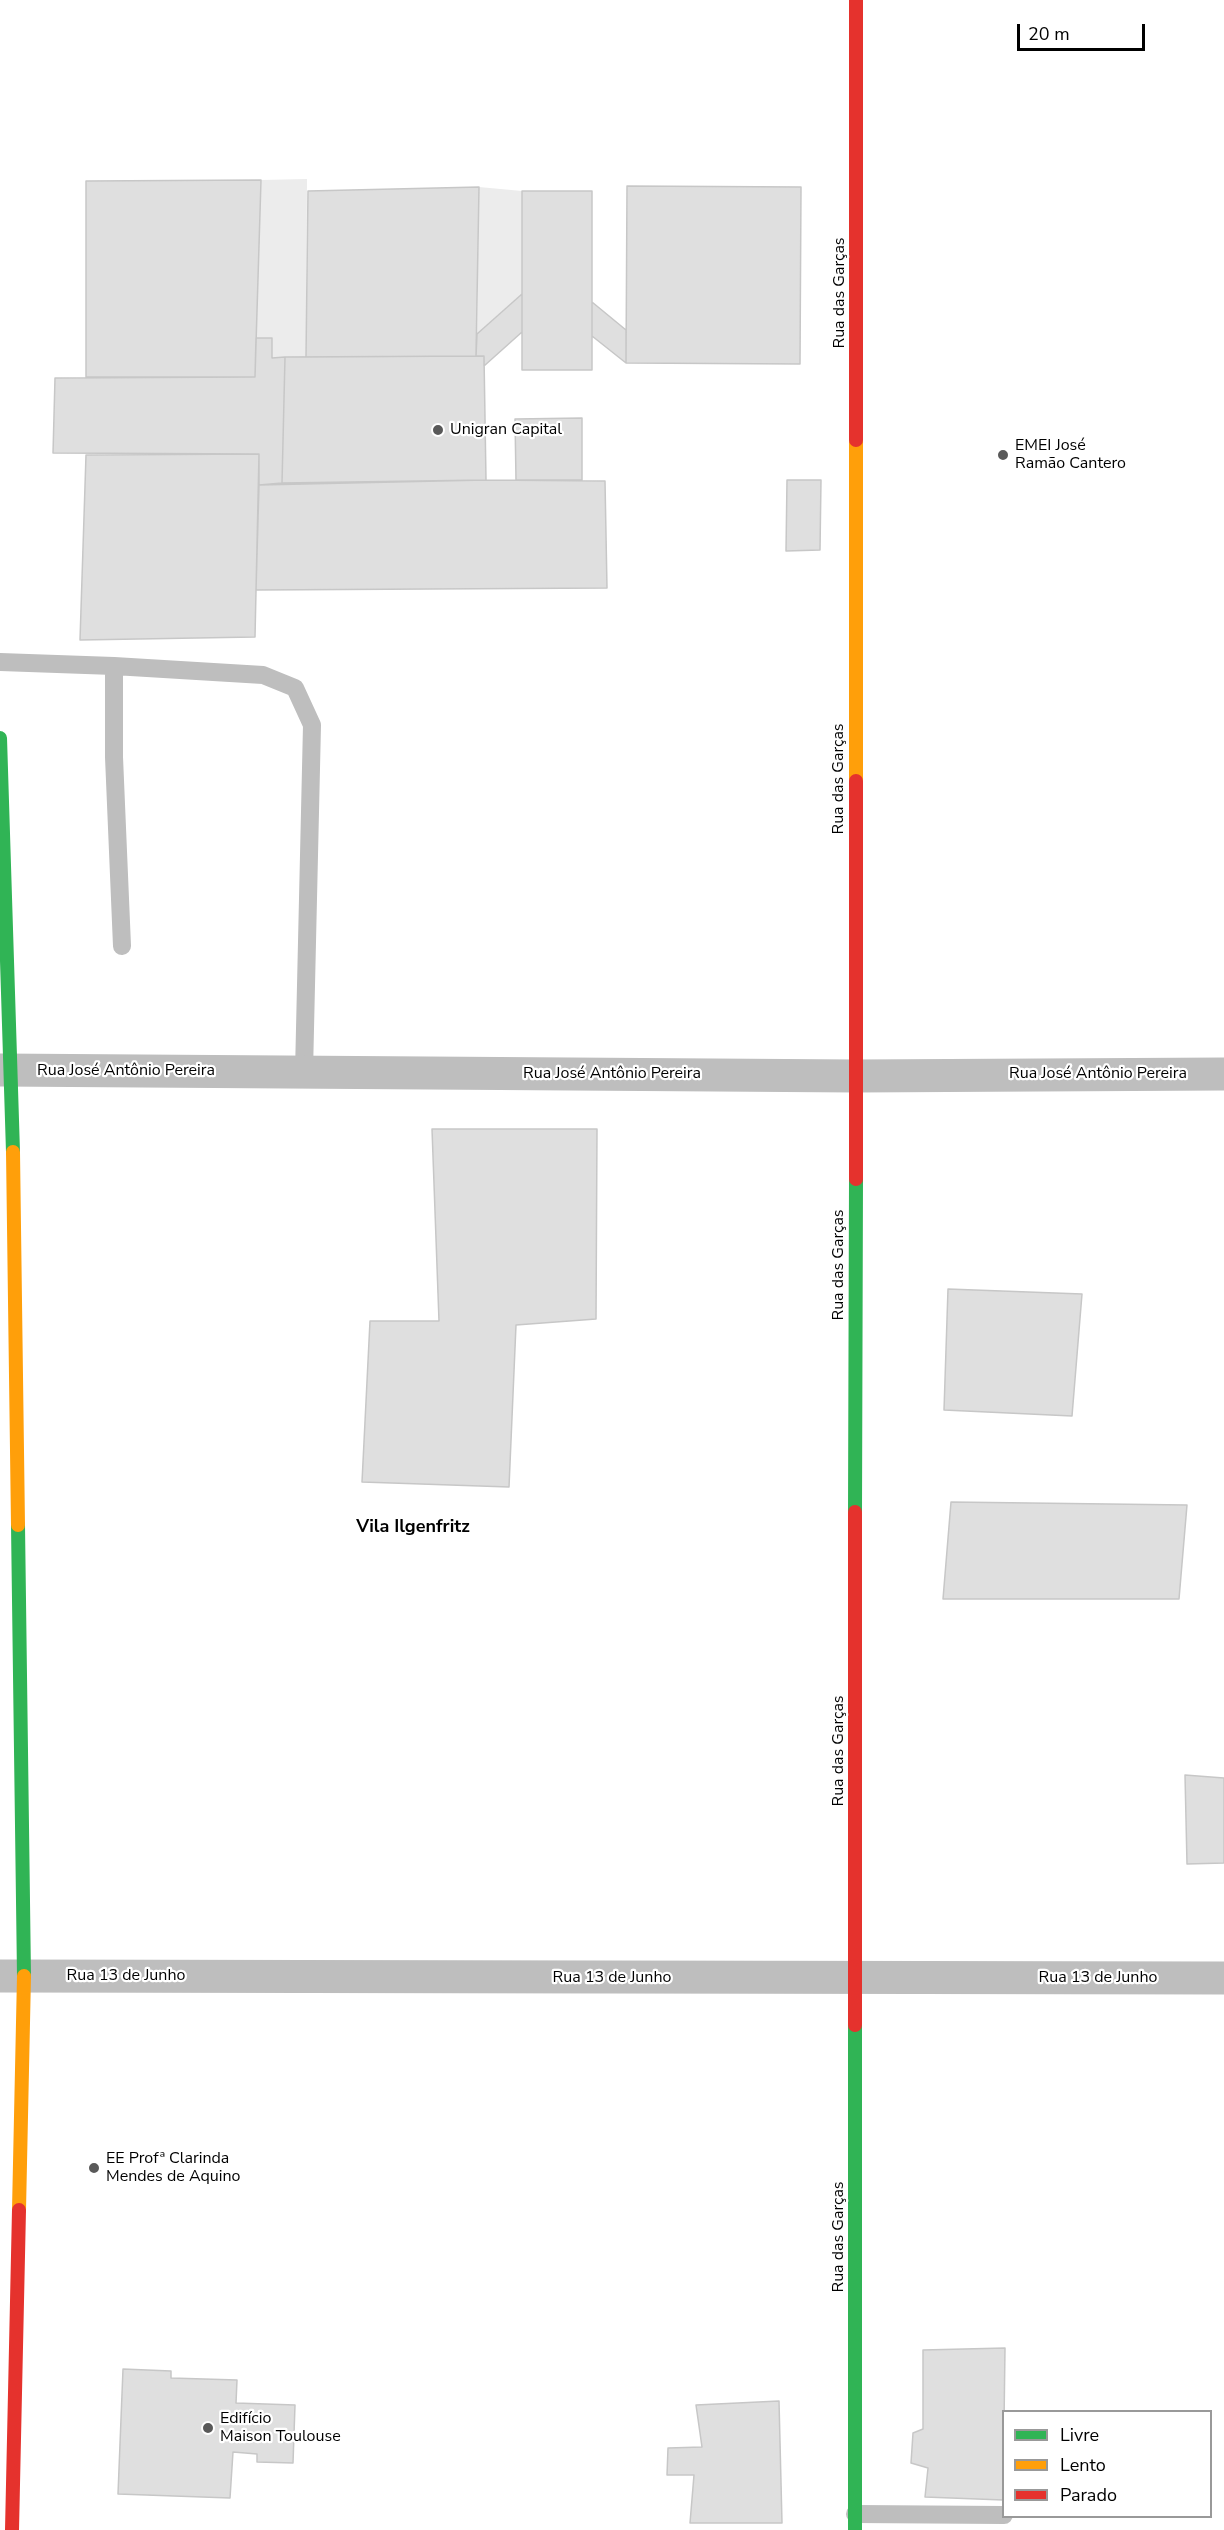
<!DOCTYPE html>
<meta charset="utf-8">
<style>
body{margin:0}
#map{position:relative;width:1224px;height:2530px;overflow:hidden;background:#fff;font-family:"Nunito Sans",sans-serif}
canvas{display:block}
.legend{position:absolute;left:1002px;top:2410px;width:210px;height:108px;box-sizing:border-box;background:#fff;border:2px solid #999;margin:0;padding:8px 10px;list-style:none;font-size:18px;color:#000}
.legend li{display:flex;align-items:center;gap:12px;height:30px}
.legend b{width:30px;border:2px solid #999}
.scale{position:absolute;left:1017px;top:24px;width:128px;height:27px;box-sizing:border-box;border:3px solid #000;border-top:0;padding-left:8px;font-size:18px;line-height:21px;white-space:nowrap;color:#000;-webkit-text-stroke:4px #fff;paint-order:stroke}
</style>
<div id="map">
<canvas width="1224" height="2530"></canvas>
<ul class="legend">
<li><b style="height:8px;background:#30b455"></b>Livre</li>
<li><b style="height:8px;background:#ff9f0a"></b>Lento</li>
<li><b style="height:8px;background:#e5322d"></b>Parado</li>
</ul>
<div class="scale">20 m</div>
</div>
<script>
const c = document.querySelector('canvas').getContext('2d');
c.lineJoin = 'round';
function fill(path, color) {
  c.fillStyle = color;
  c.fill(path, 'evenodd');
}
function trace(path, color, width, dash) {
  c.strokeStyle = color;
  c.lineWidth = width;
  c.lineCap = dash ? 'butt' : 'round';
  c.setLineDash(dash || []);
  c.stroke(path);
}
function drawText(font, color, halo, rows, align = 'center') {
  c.font = font + ' "Nunito Sans",sans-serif';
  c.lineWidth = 4.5;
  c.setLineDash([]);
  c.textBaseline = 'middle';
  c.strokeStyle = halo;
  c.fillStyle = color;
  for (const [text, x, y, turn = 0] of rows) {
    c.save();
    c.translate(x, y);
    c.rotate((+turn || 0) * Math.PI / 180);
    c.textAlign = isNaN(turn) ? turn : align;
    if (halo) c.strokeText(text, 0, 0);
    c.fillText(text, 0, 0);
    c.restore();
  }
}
const green = new Path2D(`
 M307 179 306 357 272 358V338H256L261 180Z
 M479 187 522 191V294L477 334Z`);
const building = new Path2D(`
 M261 180 255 377H86V181Z
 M627 186 801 187 800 364 626 363Z
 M479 187 476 356 306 357 308 191Z
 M522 191H592V370H522Z
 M522 294V332L484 366V356H476L477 334Z
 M592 302 626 330V363L592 336Z
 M256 338H272V358L285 357 282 483 259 485V454L53 453 55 378 255 377Z
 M484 356 486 480 282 483 285 357Z
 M582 418V480H516L515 419Z
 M259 454 255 637 80 640 86 455Z
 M486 480 605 481 607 588 256 590 259 485Z
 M787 480H821L820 550 786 551Z
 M432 1129H597L596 1319 516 1325 509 1487 362 1482 370 1321H439Z
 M948 1289 1082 1294 1072 1416 944 1410Z
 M951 1502 1187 1505 1179 1599H943Z
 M1185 1775 1224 1778V1863L1187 1864Z
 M1005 2348 1003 2500 925 2497 928 2468 911 2463 913 2433 923 2429V2350Z
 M123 2369 171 2371V2378L237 2380 236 2403 295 2405 293 2463 257 2462V2454L233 2452 230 2498 118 2494Z
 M779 2401 782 2523H690L694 2475H667L668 2448 702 2447 696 2405Z`);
const lane = new Path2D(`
 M0 662 114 666V757L122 946
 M114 666 263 675 295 688 312 725 304 1072
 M855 2514 1004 2515`);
const street = new Path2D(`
 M0 1070 856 1076 1224 1074
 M0 1976 1224 1978`);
const fast = new Path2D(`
 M0 738 13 1152
 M855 1512 856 1179
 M18 1525 24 1976
 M855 2530V2025`);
const slow = new Path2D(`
 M856 781V440
 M13 1152 18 1525
 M19 2210 24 1976`);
const jam = new Path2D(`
 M856 440V0
 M856 1179V781
 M855 2025V1512
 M12 2530 19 2210`);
const markers = [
 [438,430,6,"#595959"],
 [1003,455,6,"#595959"],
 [94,2168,6,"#595959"],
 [208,2428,6,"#595959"]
];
const streetNames = [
 ["Rua das Garças",840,293,-90],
 ["Rua das Garças",839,779,-90],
 ["Rua José Antônio Pereira",126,1071],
 ["Rua José Antônio Pereira",612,1074],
 ["Rua José Antônio Pereira",1098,1074],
 ["Rua das Garças",839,1265,-90],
 ["Rua das Garças",839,1751,-90],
 ["Rua 13 de Junho",126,1976],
 ["Rua 13 de Junho",612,1978],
 ["Rua 13 de Junho",1098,1978],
 ["Rua das Garças",839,2237,-90]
];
const poiNames = [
 ["Unigran Capital",450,430],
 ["EMEI José",1015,446],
 ["Ramão Cantero",1015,464],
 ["EE Profª Clarinda",106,2159],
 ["Mendes de Aquino",106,2177],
 ["Edifício",220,2419],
 ["Maison Toulouse",220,2437]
];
const neighbourhoodNames = [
 ["Vila Ilgenfritz",413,1528]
];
fill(green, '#ececec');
fill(building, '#dfdfdf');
trace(building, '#c7c7c7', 1.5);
trace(lane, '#bebebe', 18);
trace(street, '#bebebe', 33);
trace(fast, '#30b455', 14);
trace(slow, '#ff9f0a', 14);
trace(jam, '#e5322d', 14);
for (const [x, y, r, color] of markers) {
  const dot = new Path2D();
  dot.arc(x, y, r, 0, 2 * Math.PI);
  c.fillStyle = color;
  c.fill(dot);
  trace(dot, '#fff', 2);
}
drawText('16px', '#000', '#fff', streetNames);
drawText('16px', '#000', '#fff', poiNames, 'left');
drawText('bold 18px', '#000', '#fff', neighbourhoodNames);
</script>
